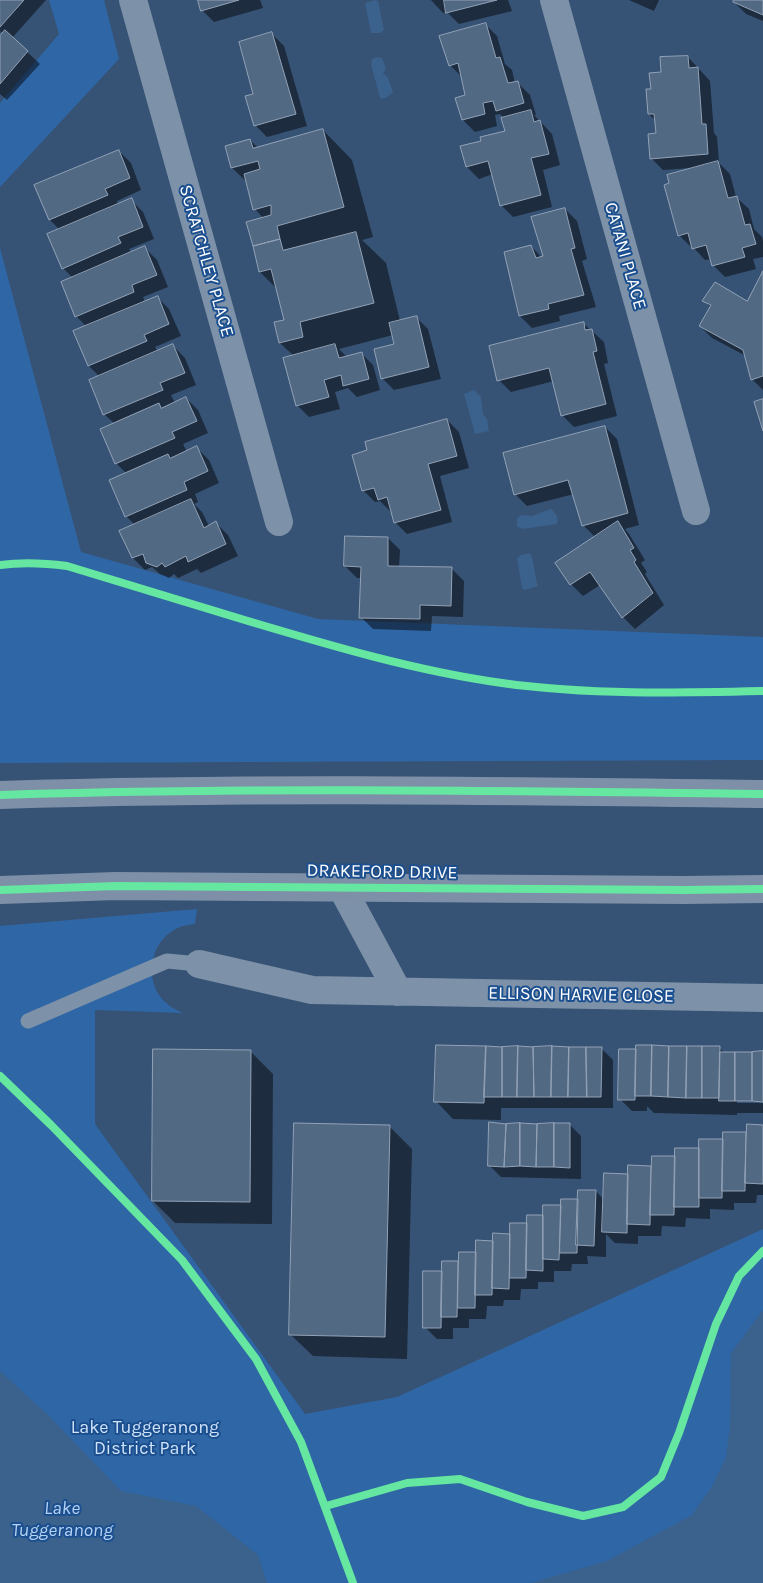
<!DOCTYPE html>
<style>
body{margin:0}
canvas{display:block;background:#365274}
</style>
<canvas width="763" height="1583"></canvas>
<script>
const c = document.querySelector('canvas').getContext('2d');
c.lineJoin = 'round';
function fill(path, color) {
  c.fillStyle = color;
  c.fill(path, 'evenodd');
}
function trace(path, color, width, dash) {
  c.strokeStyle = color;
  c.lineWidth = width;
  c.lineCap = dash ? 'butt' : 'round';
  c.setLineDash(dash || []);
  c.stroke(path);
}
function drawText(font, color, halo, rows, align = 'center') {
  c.font = font + ' Karla,sans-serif';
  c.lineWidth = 4;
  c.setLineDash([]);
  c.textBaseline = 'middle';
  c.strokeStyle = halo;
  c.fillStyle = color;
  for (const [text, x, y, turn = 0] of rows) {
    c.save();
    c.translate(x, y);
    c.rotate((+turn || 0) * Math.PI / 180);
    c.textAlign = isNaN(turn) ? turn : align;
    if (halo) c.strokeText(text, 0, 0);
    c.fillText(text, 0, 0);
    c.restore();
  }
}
const green = new Path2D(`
 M49 0H104L119 59 0 187V103L59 34Z
 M0 248 81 552 318 619 763 637V760L0 763Z
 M197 909 195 924C190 925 184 925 180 927 153 938 144 971 159 995 165 1004 174 1009 183 1013L95 1010V1124L305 1414 397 1397 763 1229V1583H0V926Z`);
const water = new Path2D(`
 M375 0 378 1 384 30 380 33H371L365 3Z
 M377 57 382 58 386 69 383 73 388 78 393 92C389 96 385 100 380 98L371 64 372 59Z
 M474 390 481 397 483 414 487 419 489 431 475 434 464 394Z
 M551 509C556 514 559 517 557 524L522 529 517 526V519L521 515 532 516Z
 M530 553C535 562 534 575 538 586L525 590 522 588 517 558 521 555Z
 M763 1310V1583H531L607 1561 692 1515 713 1485 726 1457 730 1426 731 1353Z
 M0 1371 48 1415 121 1491 196 1506 258 1555 267 1583H0Z`);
const shadow = new Path2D(`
 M0 0H46L12 38 40 64 7 100 0 94V38L4 34 0 31Z
 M199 0H260L263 8 214 22 202 10Z
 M431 0H508L512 11 459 24 447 12 443 13Z
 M629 0H659L654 11Z
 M735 0H763V21L746 14 734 2Z
 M485 24 497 36 505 64 512 70 515 83H518L530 95 536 115H534L552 134 560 165 543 170 552 207 513 217 501 205 493 174 479 179 467 167 483 142 506 132 505 119 500 114 495 115 497 126 475 132 463 120 467 96 463 78 450 65Z
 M272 34 284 46 307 126 267 137 255 125V94Z
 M688 57 710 81 714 133 717 137 719 163 730 174 736 197 749 209 754 229 762 237 763 241V257L753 259 756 269 725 277 713 265 711 259 705 260 693 247H691L679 235 691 168 663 170 651 158 657 134 656 121 649 114 652 90 663 73Z
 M323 130 352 160 373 237 362 240 386 263 400 321 416 317 428 329 441 379 394 390 382 378 396 345 393 335 339 349 347 357 361 353 373 365 380 390 357 397 348 388 335 392 340 409 309 417 297 405 294 356 280 343 275 323 285 321 277 289 260 272 248 223 264 219 255 209 247 182 232 168 227 146 250 140 258 148Z
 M119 151 131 163 141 190 117 201 118 205 131 200 143 212 154 239 129 249 131 253 145 248 157 260 168 287 143 297 145 302 157 297 169 309 181 336 155 347 158 352 173 346 185 358 196 385 171 395 175 403 186 398 198 410 208 433 183 444 187 452 197 448 209 460 219 483 195 494 198 502 194 504 202 512 209 526 216 523 228 535 238 556 201 573 197 569 178 578 174 574 169 578 160 574 152 567 145 570 133 558 135 525 126 516 127 474 117 464 102 430 115 424 104 414 100 377 89 366 87 327 76 316 73 278 63 268 60 230 50 220 36 186Z
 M565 209 577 221 587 259 582 261 596 307 559 316 560 321 532 328 520 316 505 253 531 246 542 258 544 257Z
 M763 274V390L752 379 746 356 712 338 700 326 711 307 704 300 748 302Z
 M584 324 604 342 608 363 604 364 617 416 574 427 562 415 554 381 511 392 499 380Z
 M447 420 459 432 469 468 440 476 452 522 407 534 395 522 392 511 391 512 380 501 375 502 363 490Z
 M605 427 617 439 639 525 625 529 629 534 645 560 641 563 647 572 645 574 664 605 635 629 623 617 600 585 583 596 571 584 557 563 595 537 583 525 574 494 527 506 515 494Z
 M388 538 400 550 399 568 452 569 464 581 463 617 432 616 431 631 373 629 361 617 362 578H357L345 566Z
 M486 1047 601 1048 613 1060V1108H501V1120L453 1119 436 1101Z
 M719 1048 725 1053H763V1101L737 1100V1103H763V1113H737V1115L654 1113 647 1106V1111H632L620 1099Z
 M250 1051 273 1074 272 1224 175 1223 153 1201Z
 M569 1124 581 1136V1179L501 1177 489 1165Z
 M389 1126 412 1149 407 1359 313 1356 290 1334Z
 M763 1126V1195H757L756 1203H734V1210L710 1209V1219L686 1218 685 1227 662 1226 661 1236H638V1244L615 1243 606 1234V1257L587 1256 588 1264H572L571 1271H554V1282H538V1289H521L520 1300H504L503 1306H487L486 1319H469V1328H453V1339H437L425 1327 443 1272V1263H460L494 1242 495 1235H511L562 1206 579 1201 596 1191 604 1200 629 1175V1167H653L724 1140V1133L747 1134Z`);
const building = new Path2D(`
 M0 0H24L0 27Z
 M198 0H239L201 11Z
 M444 0H497L446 13Z
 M734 0H763V15L733 2Z
 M486 23 496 58 500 57 508 83 518 81 524 103 496 111 493 101 483 103 485 114 462 120 455 98 465 95 458 63 449 66 439 36Z
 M5 30 28 51 0 84V36Z
 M272 32 296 114 254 126 245 96 253 94 239 42Z
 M688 56 689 68 698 67 702 124H706L708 154 650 159 648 134 656 133 654 114H648L646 89H651L649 73 661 72 660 57Z
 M531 110 534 122 540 120 549 154 531 158 541 195 500 206 488 161 466 167 460 146 481 141 480 137 505 131 501 118Z
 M323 129 344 207 277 226 280 239 253 246 246 222 271 215V205L253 210 244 174 260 169 258 161 231 168 225 146 250 139 253 148Z
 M119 150 130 178 105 189 108 195 49 220 34 185Z
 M718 161 728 198 737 196 745 225 750 224 756 244 742 248 745 257 712 266 706 245 692 249 688 233 678 236 664 185 669 183 667 175Z
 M132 198 143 227 118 237 121 243 62 269 47 234Z
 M565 208 575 248 571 249 584 295 548 304 549 309 519 316 504 252 531 245 536 258 543 256 531 217Z
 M356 232 374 303 300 322 303 337 279 343 274 322 284 320 271 269 259 272 253 246 280 239 283 250Z
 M145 246 157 275 132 285 134 292 75 317 61 282Z
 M763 271V376L751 380 743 350 699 326 711 305 702 301 715 282 747 301Z
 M158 296 169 324 144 335 147 341 88 366 73 331Z
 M417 316 429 367 381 379 374 349 394 344 389 323Z
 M584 322 585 330 592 329 597 351 593 352 606 404 561 416 549 368 497 381 489 346Z
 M173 344 185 373 160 383 163 390 103 415 89 380Z
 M335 344 339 358 362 352 369 379 343 386 341 375 324 380 329 397 296 406 283 358Z
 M186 397 197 421 172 432 175 438 115 464 100 429 159 403 161 408Z
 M763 399V431L754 402Z
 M447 419 457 456 428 464 441 510 394 523 387 497 378 500 374 488 362 491 352 455 367 450 365 442Z
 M605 426 628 513 582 526 568 480 514 495 503 453Z
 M197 446 208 471 184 482 187 490 125 517 109 480 168 454 170 458Z
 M191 499 204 528 216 521 226 544 188 562 186 556 165 567 162 563 157 567 146 563 143 554 132 558 119 531Z
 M618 521 634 548 630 550 636 560 634 562 653 593 622 618 590 572 570 585 555 563Z
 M345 536 388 537V566L452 567 451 606 420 605V619L359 618 361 567 344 566Z
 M436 1045 486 1046 484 1103 434 1102Z
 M636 1045H652L651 1096H635Z
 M652 1045 669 1046 668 1097 651 1096Z
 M486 1046 502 1047V1097H484Z
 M518 1046 533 1047 534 1097H517Z
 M518 1046 517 1097H502V1047Z
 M552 1046 569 1047 568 1097H551Z
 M552 1046 551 1097H534L533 1047Z
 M669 1046H687L686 1098 668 1097Z
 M687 1046H702V1098H686Z
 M702 1046H720L719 1098H702Z
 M569 1047H586L587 1097H568Z
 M586 1047H602L601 1097H587Z
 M153 1049 251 1050 250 1202 152 1201Z
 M619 1049H636L635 1100H618Z
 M763 1051V1102L752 1101V1052Z
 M720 1052H735V1101H719Z
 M735 1052H752V1101H735Z
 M489 1122 506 1124 504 1167 488 1166Z
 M294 1123 390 1125 385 1337 289 1335Z
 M520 1123V1166L504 1167 506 1124Z
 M520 1123 537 1124 536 1167 520 1166Z
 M554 1123V1167H536L537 1124Z
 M554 1123H570V1168L554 1167Z
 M747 1124 763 1125V1184L745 1183Z
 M723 1132H746L745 1191H722Z
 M699 1139H723L722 1198H699Z
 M675 1148H699V1207H674Z
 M652 1156H675L674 1215H650Z
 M628 1165 651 1166 650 1225 627 1224Z
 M604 1173 628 1174 627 1233 602 1232Z
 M578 1190H596L594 1246 576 1245Z
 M561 1199H578L577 1253H560Z
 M543 1205H561L559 1260 543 1259Z
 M527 1215H543V1271L526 1270Z
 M510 1223H527L526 1278H510Z
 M493 1233 510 1234 509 1289 492 1288Z
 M476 1240 493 1241 492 1295H475Z
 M459 1252H476L475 1308H458Z
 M442 1261H458L457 1317H441Z
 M423 1271H442L441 1328H423Z`);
const service = new Path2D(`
 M28 1021 167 961 199 964`);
const minor = new Path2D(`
 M133 0 279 522
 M554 0 696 511
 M341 886 398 992
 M199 964 312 990 763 998`);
const trunk = new Path2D(`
 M0 795C254 787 509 791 763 794
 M0 890 116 886 684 890 763 889`);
const cycleway = new Path2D(`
 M0 565C23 562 44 563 67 566 128 584 188 603 248 621 332 646 416 671 502 683 588 695 676 693 763 691
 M0 795C254 787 509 791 763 794
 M0 890 116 886 684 890 763 889
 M0 1076 51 1125 182 1260 256 1359 301 1442 353 1583
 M326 1506 407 1483 460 1479 527 1502 583 1516 623 1507 661 1477 679 1433 716 1324 739 1276 763 1251`);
const streetNames = [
 ["CATANI PLACE",625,256,74],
 ["SCRATCHLEY PLACE",206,261,74],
 ["DRAKEFORD DRIVE",382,872,1],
 ["ELLISON HARVIE CLOSE",581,995,1]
];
const parkNames = [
 ["Lake Tuggeranong",145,1428],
 ["District Park",145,1449]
];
const waterNames = [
 ["Lake",62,1509],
 ["Tuggeranong",62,1531]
];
fill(green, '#2f66a5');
fill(water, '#3b618d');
fill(shadow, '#0007');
fill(building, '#526984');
trace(building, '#92a2b6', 1);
trace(service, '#7d92a8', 15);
trace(minor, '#7d92a8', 28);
trace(trunk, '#7e90a7', 28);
trace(cycleway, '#66e7a1', 8);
drawText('18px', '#fff', '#1b4f8f', streetNames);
drawText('18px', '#cfe3fa', '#1b4f8f', parkNames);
drawText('italic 19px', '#b5d3f5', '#1b4f8f', waterNames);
</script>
